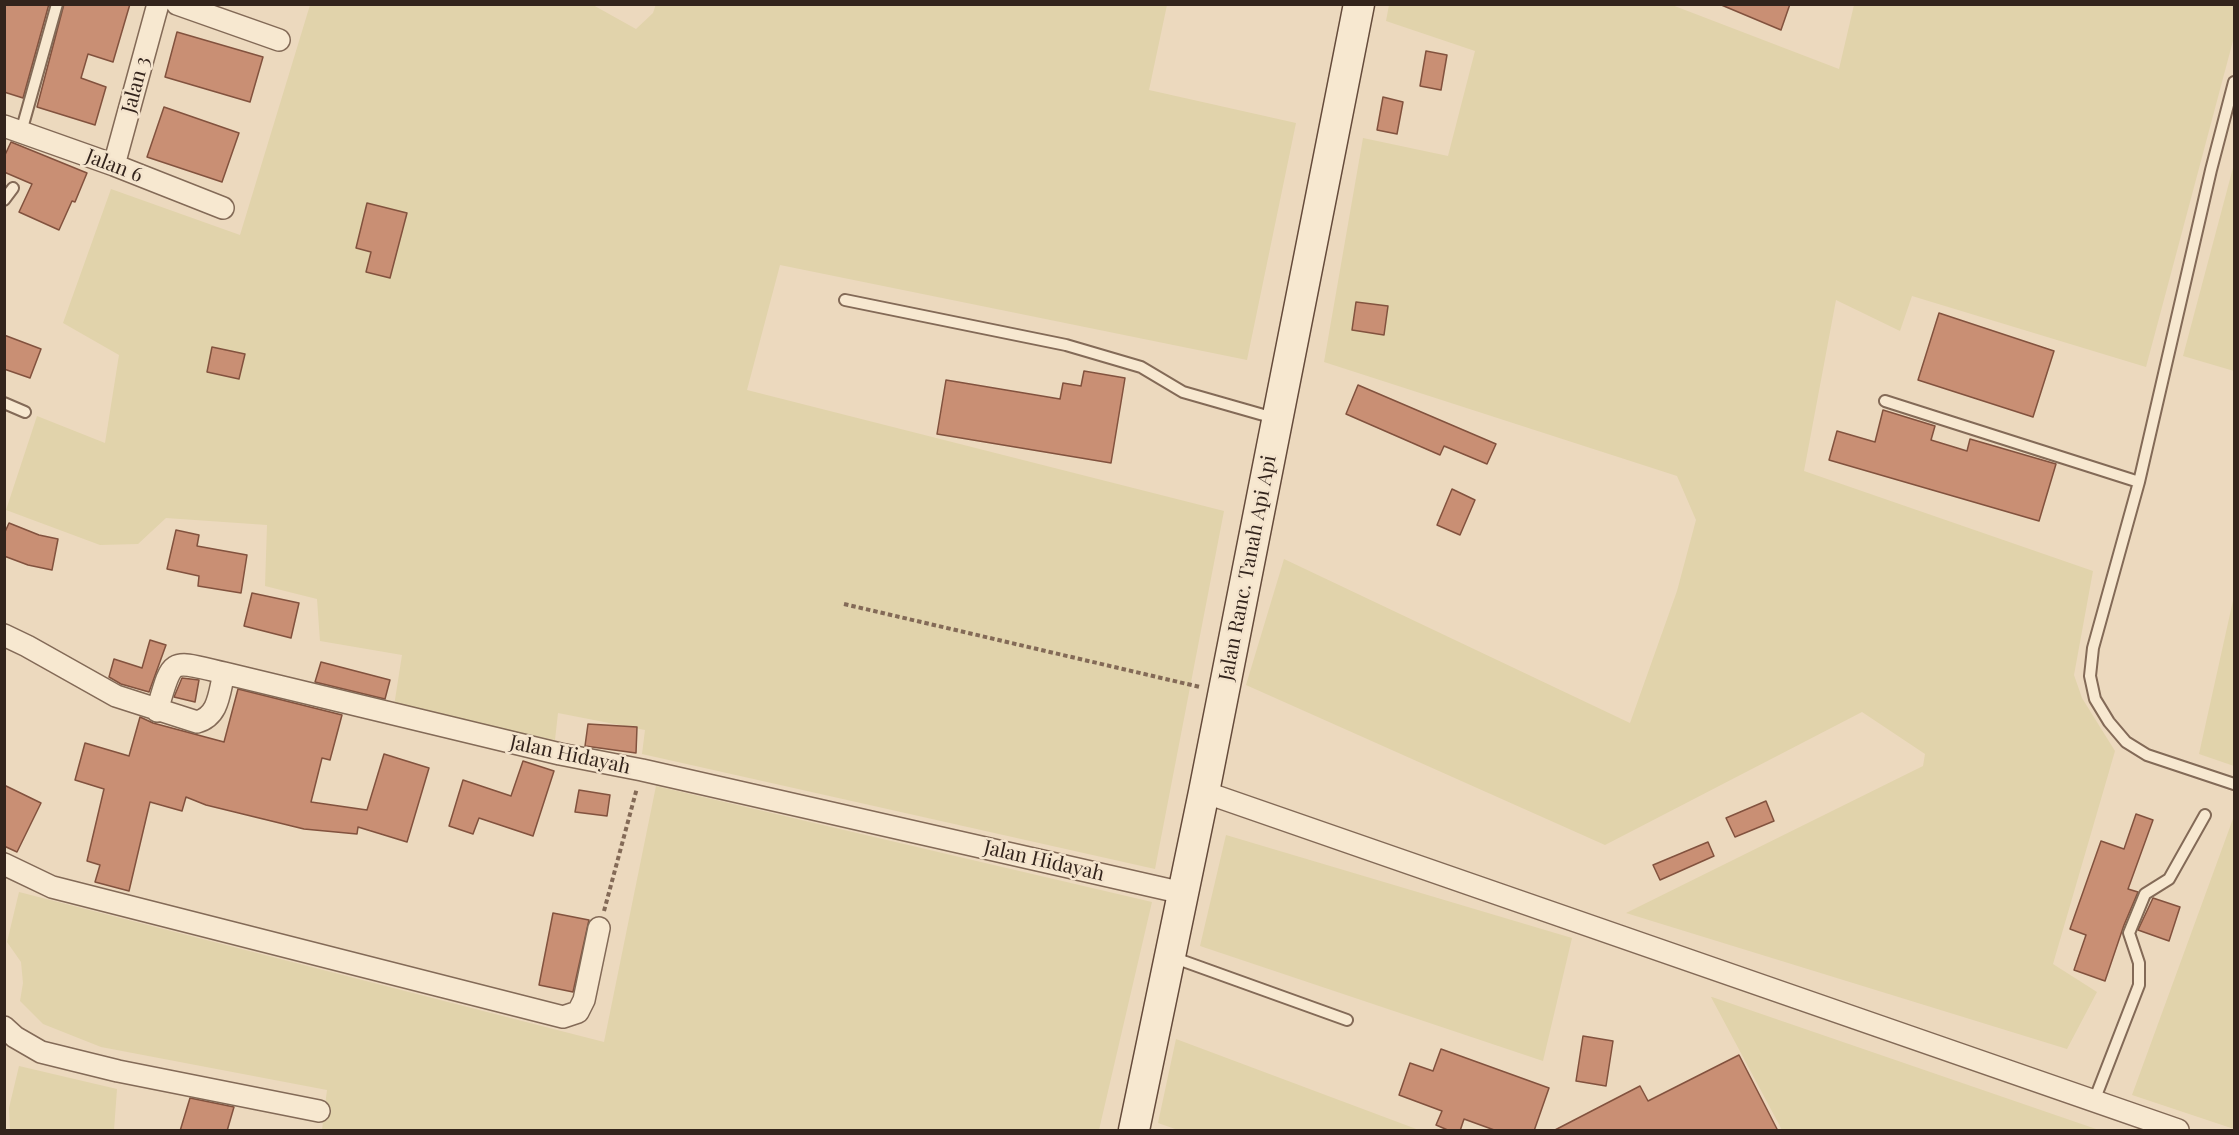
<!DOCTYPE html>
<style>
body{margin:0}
#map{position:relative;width:2239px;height:1135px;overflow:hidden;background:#ecd9be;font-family:"Playfair Display",serif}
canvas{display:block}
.frame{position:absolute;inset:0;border:6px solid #33241c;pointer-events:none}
</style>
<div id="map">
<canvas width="2239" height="1135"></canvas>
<div class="frame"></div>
</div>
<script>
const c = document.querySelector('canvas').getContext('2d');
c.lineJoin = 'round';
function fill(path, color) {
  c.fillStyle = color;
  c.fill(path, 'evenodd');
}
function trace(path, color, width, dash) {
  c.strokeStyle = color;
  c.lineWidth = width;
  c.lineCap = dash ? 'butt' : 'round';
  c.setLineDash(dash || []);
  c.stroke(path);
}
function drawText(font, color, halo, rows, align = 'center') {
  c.font = font + ' "Playfair Display",serif';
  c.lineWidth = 5;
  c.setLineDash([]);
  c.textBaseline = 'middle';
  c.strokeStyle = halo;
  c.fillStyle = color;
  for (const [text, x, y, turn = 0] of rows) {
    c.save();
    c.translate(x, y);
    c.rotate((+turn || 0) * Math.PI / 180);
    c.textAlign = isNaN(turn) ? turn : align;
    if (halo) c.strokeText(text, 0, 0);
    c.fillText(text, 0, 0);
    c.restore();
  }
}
const farmland = new Path2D(`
 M656 4 1167 5 1149 90 1296 123 1247 360 780 265 747 390 1224 511 1155 869 642 754 645 730 558 713 555 740 394 706 402 655 320 641 317 599 265 586 267 525 166 518 138 544 100 545 6 510 37 416 105 443 119 355 63 323 111 189 240 235 310 5H593L636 29 653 13Z
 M1389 5H1672L1839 69 1854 5H2234V37L2146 367 1912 296 1900 331 1836 300 1804 471 2093 571 2074 675 2082 698 2115 751 2053 964 2097 992 2067 1049 1626 913 1923 766 1925 754 1862 712 1605 845 1246 685 1284 559 1630 723 1677 591 1696 520 1677 476 1324 362 1363 138 1448 156 1475 51 1386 21Z
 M2234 164V371L2183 356Z
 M2234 596V766L2199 754Z
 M656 786 1152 902 1099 1130H322L327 1090 101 1047 43 1024 20 1001 23 983 21 962 7 942 19 892 604 1042Z
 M2234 816V1129L2132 1095Z
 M1226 835 1572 938 1543 1061 1200 946Z
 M1711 997H1712L2099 1130H1782Z
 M1176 1039 1419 1130H1178L1158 1123Z
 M19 1066 117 1089 114 1130H10L9 1108Z`);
const building = new Path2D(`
 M4 4H49L23 98 4 92Z
 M64 4H130L113 62 88 54 81 78 106 87 95 125 37 107Z
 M1719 4H1790L1781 30Z
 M177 32 263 57 250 102 165 77Z
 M1426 51 1447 55 1441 90 1420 86Z
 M1383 97 1403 102 1397 134 1377 130Z
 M164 107 239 133 222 182 147 157Z
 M11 142 87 173 75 202 72 201 59 230 19 212 32 184 4 172V157Z
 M367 203 407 213 390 278 366 272 371 252 356 248Z
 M1356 302 1388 306 1384 335 1352 330Z
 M1939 313 2054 351 2033 417 1918 380Z
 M4 335 41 349 30 378 4 369Z
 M212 347 245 354 239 379 207 372Z
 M1084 371 1125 378 1111 463 937 434 946 380 1060 399 1063 383 1081 386Z
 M1358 385 1496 444 1487 464 1444 446 1440 455 1346 414Z
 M1883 410 1935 426 1931 440 1967 451 1970 439 2056 464 2039 521 1829 460 1837 431 1875 442Z
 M1452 489 1475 500 1460 535 1437 525Z
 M9 523 39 535 58 539 52 570 28 565 4 556V534Z
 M176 530 199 535 197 546 247 555 241 593 198 586 199 576 167 569Z
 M252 593 299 603 291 638 244 626Z
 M150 640 166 645 149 692 121 684 109 677 114 659 142 668Z
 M321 662 390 680 385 699 315 682Z
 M182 678 199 680 195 702 174 697Z
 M238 689 342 715 330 760 322 758 311 802 367 810 384 754 429 768 407 842 358 827 357 834 304 829 206 805 186 797 182 811 150 802 129 891 95 882 100 865 87 861 104 789 75 780 85 743 129 756 140 717 153 723 224 742Z
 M588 724 637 727 636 753 585 746Z
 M523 761 554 771 533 836 479 818 473 834 449 826 463 780 511 796Z
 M4 785 41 803 17 852 4 846Z
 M579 790 610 795 607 816 575 812Z
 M1766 801 1774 821 1735 837 1726 818Z
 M2136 814 2153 820 2128 889 2138 892 2124 925 2105 981 2074 970 2086 935 2070 929 2101 841 2124 849Z
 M1708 842 1714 856 1660 880 1653 865Z
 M2153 898 2180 907 2169 941 2138 930Z
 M553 913 589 920 573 992 539 985Z
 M1583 1036 1613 1041 1606 1086 1576 1081Z
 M1441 1049 1549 1088 1534 1131H1497L1464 1119 1460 1131H1450L1436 1125 1442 1111 1399 1095 1410 1063 1433 1071Z
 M1739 1055 1778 1131H1553L1640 1086 1648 1101Z
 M190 1098 234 1107 227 1131H180Z`);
const path = new Path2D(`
 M844 604 1200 687
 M604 911 637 788`);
const lane = new Path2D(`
 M2234 82 2211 170 2139 482 2093 648 2090 676 2095 699 2109 722 2126 742 2147 755 2234 784
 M21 132 57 4
 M4 200 13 188
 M845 300 1066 345 1141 367 1183 392 1274 418
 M1885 401 2139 482
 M4 403 25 412
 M1172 957 1347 1020
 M2094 1101 2139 985V963L2129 933 2145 894 2169 879 2205 815`);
const street = new Path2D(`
 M177 4 279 40
 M4 126 114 165 223 208
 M114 165 158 4
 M4 635 27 646 116 696 197 722C219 716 219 693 224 673L560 754 642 770 1183 893
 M157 711C173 656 169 660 224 673
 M1204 792 2178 1130
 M4 864 52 887 563 1017 578 1012 584 1000 599 928
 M4 1027 15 1037 41 1052 118 1071 319 1111`);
const secondary = new Path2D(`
 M1134 1130 1204 792 1359 4`);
const streetNames = [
 ["Jalan 3",136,85,-75],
 ["Jalan 6",114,166,21],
 ["Jalan Ranc. Tanah Api Api",1248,568,-79],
 ["Jalan Hidayah",570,755,12],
 ["Jalan Hidayah",1044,861,13]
];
fill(farmland, '#e1d3ab');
fill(building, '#c98f74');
trace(building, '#82523e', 1.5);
trace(lane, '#836a57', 14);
trace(street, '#836a57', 24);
trace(secondary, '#654b3b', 33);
trace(path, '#836a57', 4, [4.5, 3]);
trace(lane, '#f7e8d0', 10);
trace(street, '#f7e8d0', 21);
trace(secondary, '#f7e8d0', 30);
drawText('20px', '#33241c', '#f4e4cd', streetNames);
</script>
